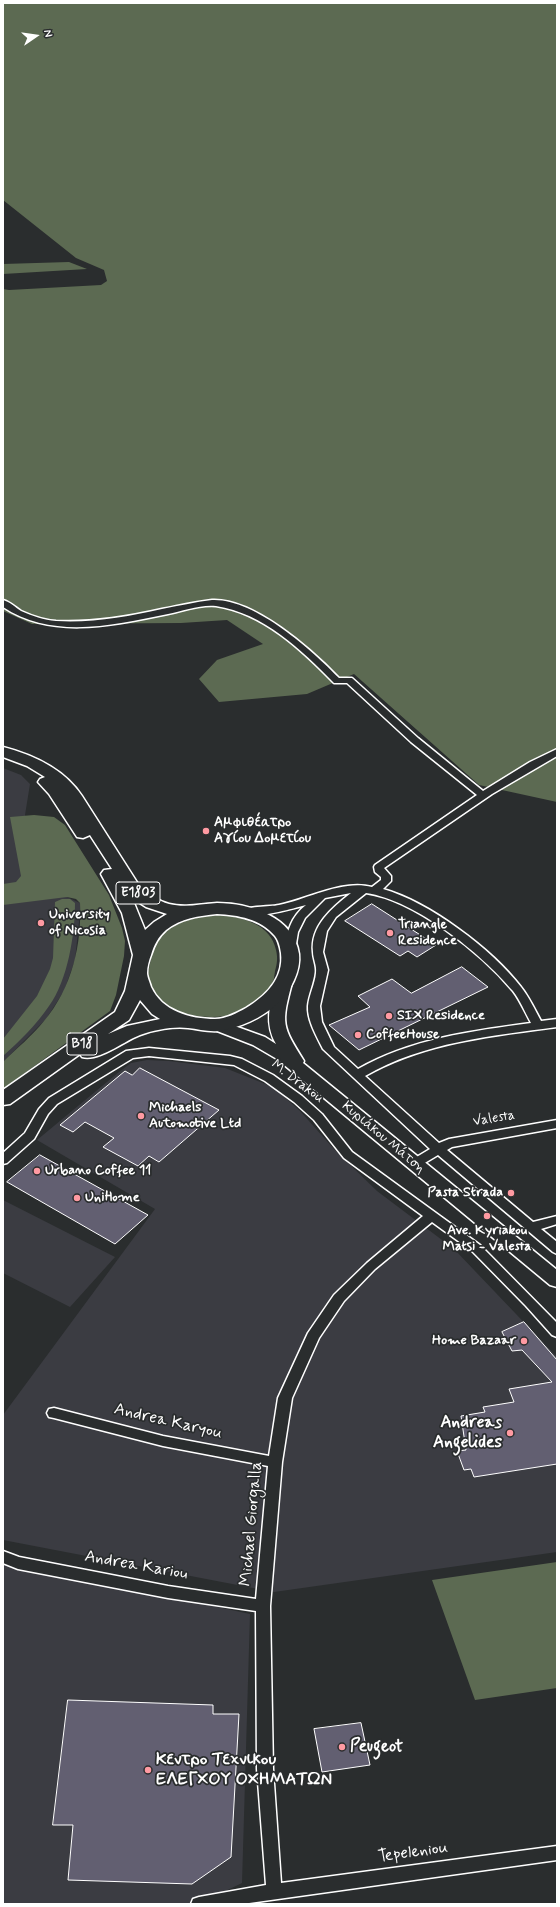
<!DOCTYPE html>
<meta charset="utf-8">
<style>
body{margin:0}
#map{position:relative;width:560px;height:1907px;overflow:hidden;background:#2a2d2e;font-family:Mynerve,sans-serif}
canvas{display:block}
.frame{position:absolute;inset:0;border:4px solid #fff;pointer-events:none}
.north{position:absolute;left:16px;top:16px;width:40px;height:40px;-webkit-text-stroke:3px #2a2d2e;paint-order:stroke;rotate:77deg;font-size:11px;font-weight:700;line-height:16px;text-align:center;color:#fff}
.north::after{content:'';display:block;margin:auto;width:14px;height:18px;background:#fff;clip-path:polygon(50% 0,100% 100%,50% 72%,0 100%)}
</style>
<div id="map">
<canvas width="560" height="1907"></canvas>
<div class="frame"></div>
<div class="north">N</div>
</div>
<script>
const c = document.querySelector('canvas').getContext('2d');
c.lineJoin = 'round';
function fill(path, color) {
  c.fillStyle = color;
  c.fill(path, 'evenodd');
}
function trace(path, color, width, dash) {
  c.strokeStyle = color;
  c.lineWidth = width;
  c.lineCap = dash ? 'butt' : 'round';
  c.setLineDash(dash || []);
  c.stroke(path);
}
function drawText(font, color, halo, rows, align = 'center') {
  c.font = font + ' Mynerve,sans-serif';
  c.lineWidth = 3.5;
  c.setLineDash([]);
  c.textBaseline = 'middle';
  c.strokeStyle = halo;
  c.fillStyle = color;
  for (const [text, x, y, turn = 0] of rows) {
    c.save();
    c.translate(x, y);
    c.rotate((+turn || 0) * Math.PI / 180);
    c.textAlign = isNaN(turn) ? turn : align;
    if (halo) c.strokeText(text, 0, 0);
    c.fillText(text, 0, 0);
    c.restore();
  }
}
const built = new Path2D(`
 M3 768 21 775 30 784 25 815 67 897 80 903V912L75 960 64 991 46 1019 3 1062Z
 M147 1060 169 1061 225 1068 273 1087 300 1111 334 1149 377 1191 454 1249 557 1357V1552L274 1592 3 1540V1415L155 1209 37 1140 119 1072 131 1063Z
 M3 1200 115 1257 70 1307 3 1273Z
 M3 1561 250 1614 242 1883 199 1904H3Z`);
const green = new Path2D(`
 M3 3H557V802L479 785 354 674 307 694 219 702 199 679 217 660 263 644 227 620 181 623 32 624 3 611V289L9 290 101 285 107 281 104 270 76 258 3 200Z
 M69 262 87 269 3 274V264Z
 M34 815 54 817 65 825 109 895 122 928 125 941 124 956 116 995 110 1011 3 1089V1062C17 1048 32 1036 44 1021 72 988 82 944 80 903L76 899 67 897 3 905V884L16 882 21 876 10 817Z
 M62 899H70L75 903C75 934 68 980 49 1006 36 1025 20 1041 3 1056V1039L37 996 50 969 53 958 55 902Z
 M222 915C245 918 271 925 276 950 278 958 277 964 275 971 274 978 273 987 270 992 266 999 258 1003 251 1006 246 1009 242 1012 237 1013 211 1023 151 1015 148 979 147 974 149 969 150 964 151 958 152 949 155 944 168 921 199 916 222 915Z
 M557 1562V1688L475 1700 432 1580Z`);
const building = new Path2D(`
 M372 904 436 945 417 957 408 951 400 956 345 921Z
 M462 967 488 987 359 1050 329 1025 370 1007 358 996 392 979 411 993Z
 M140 1068 219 1110 159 1162 149 1156 138 1166 103 1147 114 1138 85 1122 73 1132 60 1125 125 1071 132 1075Z
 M40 1155 148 1215 115 1244 7 1182Z
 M524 1322 557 1360V1464L474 1477 471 1469 464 1470 457 1451 466 1450 461 1416 485 1412 483 1407 514 1402 509 1389 552 1382 522 1350 512 1351 502 1332Z
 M68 1700 213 1705V1714H239L231 1857 192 1884 68 1880 73 1825H53Z
 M361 1723 370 1765 322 1772 314 1729Z`);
const minor = new Path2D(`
 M3 600C10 602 15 607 21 611 32 616 44 620 56 621 92 623 127 617 162 609 178 606 195 602 212 600 254 598 312 650 339 678H352L418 738 483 791 530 762 557 749V756L492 794 384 868 391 876V881L383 889C429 902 492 949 521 987 529 997 535 1010 541 1021L557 1019V1027C491 1036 424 1042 365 1076L439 1143 449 1139 557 1120V1128L452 1147 447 1150 533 1222 557 1216V1224L541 1229 557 1242V1254L553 1252 438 1155 418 1167H410L408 1164 410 1161 430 1149 323 1049C317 1037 307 1020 308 1006 309 995 315 984 316 973 317 965 313 959 313 952 310 926 333 907 351 893L325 898 305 918 298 932 295 950 290 953 285 950C287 931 291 917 306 905 295 908 247 922 240 912 244 906 270 907 279 905 308 899 343 879 372 887L381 880V877L375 872 374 867 375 865 477 795 411 742 347 683H334C302 650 263 613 216 606 202 604 182 611 168 614 114 625 53 640 3 607ZM366 893C415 900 481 953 513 991 520 1000 525 1012 531 1023 471 1031 411 1039 358 1069L334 1047 322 1022 320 1006 328 970 323 952 327 931 336 917Z
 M149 1048 230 1056 242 1059 273 1075 302 1096 322 1114 352 1152 480 1245 557 1323V1337L552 1335 526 1306 472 1251 432 1222 375 1269 344 1301 319 1338 292 1398 282 1462 270 1606 273 1769 281 1883 557 1846V1860L242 1904H191L193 1899 199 1897 266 1885 257 1769 256 1611 168 1598 18 1569 3 1563V1551L19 1557 168 1586 256 1599 268 1466 163 1446 54 1418 49 1417 47 1413 49 1409 54 1408 163 1436 269 1456 278 1398 308 1333 334 1295 367 1263 423 1216 344 1158 314 1120 294 1102 265 1081 234 1065 149 1056 133 1058 57 1104 48 1114 34 1139 7 1163 3 1164V1153L25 1133 39 1109 49 1098 126 1051Z`);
const secondary = new Path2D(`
 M284 978 290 979 292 983C281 1024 282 1026 304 1061L303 1063 557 1270V1287L550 1285 277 1059 253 1045 212 1029 210 1025 212 1021 218 1020 265 1037 276 1044C264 1023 270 1004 276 983L278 979Z`);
const primary = new Path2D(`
 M3 747C34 755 64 769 82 796L140 887C149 894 158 901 169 904 185 908 201 904 217 903 250 903 294 917 299 954 301 972 290 991 278 1003 262 1018 240 1028 218 1031 208 1032 198 1029 188 1028 174 1026 154 1030 140 1035 124 1041 98 1062 82 1057L80 1054 10 1104 3 1105V1090L115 1012 125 991 133 955 122 913 101 874 104 870 112 869 90 835 83 838 77 837 49 794 38 782 40 779 45 777 27 766 3 757ZM132 898 146 907 167 914 154 922 145 930ZM217 914C238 915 261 919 275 936 279 941 280 947 281 953 284 978 266 996 246 1008 237 1013 226 1019 215 1019 190 1019 162 1011 151 987 150 983 147 977 147 973 147 967 149 960 151 955 154 945 158 937 166 930 181 918 199 916 217 914ZM140 1000 152 1014 160 1019 127 1026 108 1034 129 1020Z`);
const markers = [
 [206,831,4,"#ff9aa2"],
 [41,923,4,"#ff9aa2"],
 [390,933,4,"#ff9aa2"],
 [389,1016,4,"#ff9aa2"],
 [358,1035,4,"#ff9aa2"],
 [141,1116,4,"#ff9aa2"],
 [37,1171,4,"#ff9aa2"],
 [511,1193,4,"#ff9aa2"],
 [77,1198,4,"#ff9aa2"],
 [487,1216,4,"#ff9aa2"],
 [524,1341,4,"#ff9aa2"],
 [510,1433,4,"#ff9aa2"],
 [342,1747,4,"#ff9aa2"],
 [148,1770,4,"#ff9aa2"]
];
const shields = [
 [138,893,44],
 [82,1044,30]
];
const shieldNames = [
 ["E1803",138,893],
 ["B18",82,1044]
];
const poiNames = [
 ["Αμφιθέατρο",214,823],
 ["Αγίου Δομετίου",214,839],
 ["University",49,915],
 ["of Nicosia",49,931],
 ["Triangle",398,925],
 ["Residence",398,941],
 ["SIX Residence",397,1016],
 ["CoffeeHouse",366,1035],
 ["Michaels",149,1108],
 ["Automotive Ltd",149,1124],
 ["Urbano Coffee 11",45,1171],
 ["Pasta Strada",503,1193,"right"],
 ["UniHome",85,1198],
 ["Ave. Kyriakou",487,1231,"center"],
 ["Matsi - Valesta",487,1247,"center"],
 ["Home Bazaar",516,1341,"right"]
];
const streetNames = [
 ["M. Drakou",297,1082,37],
 ["Valesta",494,1119,-9],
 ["Κυριάκου Μάτση",383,1138,40]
];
const nearStreetnames = [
 ["Andrea Karyou",168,1422,13],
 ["Michael Giorgalla",252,1524,-85],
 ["Andrea Kariou",136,1566,10],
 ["Tepeleniou",413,1853,-8]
];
const nearPoinames = [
 ["Andreas",502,1423,"right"],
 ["Angelides",502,1443,"right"],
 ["Peugeot",350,1747],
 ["Κεντρο Τεχνικου",156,1760],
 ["ΕΛΕΓΧΟΥ ΟΧΗΜΑΤΩΝ",156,1780]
];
fill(built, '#3b3c42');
fill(green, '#5c6a52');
fill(building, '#625f71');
trace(building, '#fff', 1);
trace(minor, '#fff', 3);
trace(secondary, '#fff', 3);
trace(primary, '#fff', 3);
fill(minor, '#2a2d2e');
fill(secondary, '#2a2d2e');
fill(primary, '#2a2d2e');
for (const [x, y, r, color] of markers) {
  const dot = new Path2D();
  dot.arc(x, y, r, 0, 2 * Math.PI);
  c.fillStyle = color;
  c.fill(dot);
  trace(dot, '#2a2d2e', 1.5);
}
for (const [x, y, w] of shields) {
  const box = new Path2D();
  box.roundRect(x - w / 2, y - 11, w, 22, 3);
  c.fillStyle = '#2a2d2e';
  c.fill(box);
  trace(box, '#fff', 1);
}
drawText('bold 13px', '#fff', null, shieldNames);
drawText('bold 14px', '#fff', '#2a2d2e', poiNames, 'left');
drawText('14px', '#fff', '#2a2d2e', streetNames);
drawText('17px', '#fff', '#2a2d2e', nearStreetnames);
drawText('bold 17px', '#fff', '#2a2d2e', nearPoinames, 'left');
</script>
